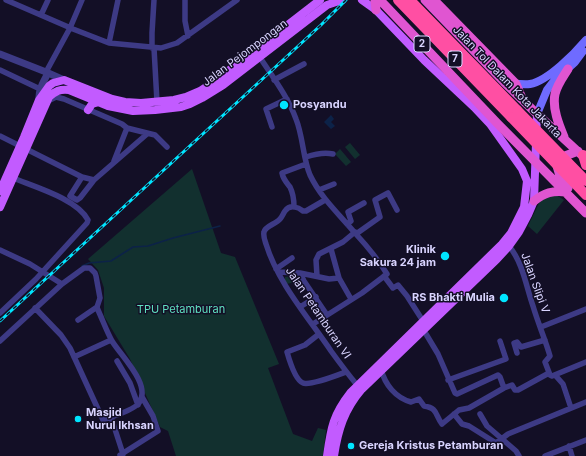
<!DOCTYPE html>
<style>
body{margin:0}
canvas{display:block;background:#130f26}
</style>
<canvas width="586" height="456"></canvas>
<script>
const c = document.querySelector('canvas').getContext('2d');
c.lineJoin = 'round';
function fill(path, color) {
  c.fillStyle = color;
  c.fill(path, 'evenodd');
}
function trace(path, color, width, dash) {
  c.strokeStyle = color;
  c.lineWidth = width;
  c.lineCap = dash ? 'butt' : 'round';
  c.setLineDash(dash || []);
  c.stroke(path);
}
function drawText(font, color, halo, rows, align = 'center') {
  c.font = font + ' Inter,sans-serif';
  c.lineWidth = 3;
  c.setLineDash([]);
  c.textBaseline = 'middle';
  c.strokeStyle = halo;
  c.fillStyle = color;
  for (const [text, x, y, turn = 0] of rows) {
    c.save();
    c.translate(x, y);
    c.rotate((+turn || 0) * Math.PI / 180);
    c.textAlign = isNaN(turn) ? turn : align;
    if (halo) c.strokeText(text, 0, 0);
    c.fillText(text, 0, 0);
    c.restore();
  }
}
const green = new Path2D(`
 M350 143 360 155 355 159 345 147Z
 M340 149 351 162 346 166 335 154Z
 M192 169 221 253 235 257 279 364 268 368 293 434 312 441 318 428 326 430 323 456H176L168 431 160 427 130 359 104 316V288L98 270 88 259Z
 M555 194 564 200 537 234 528 226 540 201Z
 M298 275V282L285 284V277Z`);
const water = new Path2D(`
 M331 115 334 119 331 122 335 126 331 129 324 122Z`);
const stream = new Path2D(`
 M82 266 89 263 111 261 133 247 148 246 173 238 220 226`);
const minor = new Path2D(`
 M6 0 73 29 109 43 161 48 177 43 237 0
 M185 0V21L188 36
 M41 15 48 0
 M109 43 118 0
 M152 48V33L154 0
 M154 48 157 102
 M259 56C272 76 288 97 296 119 303 136 303 159 310 175 321 198 339 214 355 233 367 246 378 259 387 274L362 293 313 324
 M0 70 40 89
 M46 72 70 28 82 0
 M274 80 304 64
 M48 101 56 97 64 99 122 124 127 128 155 135 167 147
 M272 127 266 109 287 99
 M0 136 82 177 94 180
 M306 157C315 154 324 152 333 154
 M114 161 127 128
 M82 177 70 196 77 200 80 198 94 180 147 134
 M319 190 334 184
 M325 200 306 211H303C298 207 290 204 285 211 283 214 282 217 280 219 276 224 265 226 264 232 263 236 265 241 266 244 278 283 308 317 331 351 339 362 348 374 357 385
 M294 207C294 200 293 193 290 187 286 182 283 179 282 173L306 164
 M347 224 351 221 348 212 364 203
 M356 234 380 217 375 200 388 193 397 210
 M509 246C523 263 526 286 533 306 538 323 545 339 550 356L545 362 550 375 552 376 586 362
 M331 249 339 278 351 299
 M0 250 30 264 62 284
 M276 269 292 258
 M278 272 300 273 329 279 339 278
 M300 273 304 281 327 315
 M317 276 316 260 319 254 343 242 355 232
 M384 276 393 288 398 285 407 296 423 321
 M300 307 316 297
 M0 313 36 279 87 223 88 220C77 199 35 187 13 178
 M78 320 97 307
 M541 327 586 309
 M423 329 438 354 455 393 457 394 498 375 500 377 504 388
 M319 334 305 345 287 352C289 359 295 380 303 383 310 386 338 375 346 372
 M0 341 62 284 84 268H90L95 273 96 276 100 298 97 307 98 310C103 321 107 332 112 341 121 356 152 385 139 403 134 410 112 417 103 420L70 348 61 335 35 308
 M517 353 514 343 517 342 521 347 545 340
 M74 357 111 340
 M117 361 130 383 138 405
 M381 369C385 385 396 398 411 402L419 399 424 406C438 408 435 415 442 424L459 410 469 408 504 388 512 385 515 390H518L549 373
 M555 375 563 384 571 408
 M448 380 506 359 500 341
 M454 414 462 424 469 426 496 443 508 434 586 402
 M480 414 487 426 516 451 519 456
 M111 417 123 454
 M569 446 572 456
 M120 455 158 431 153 416 142 397
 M545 456 586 440`);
const tertiary = new Path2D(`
 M0 54 46 72 64 80
 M39 100C38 90 44 81 48 73`);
const secondary = new Path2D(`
 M512 83C518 84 524 85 530 84 548 81 575 53 586 40
 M537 114 547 90 554 81 575 62 583 51`);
const primary = new Path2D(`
 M88 110 92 104 99 102
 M0 191 24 137 39 100 49 86 53 83 64 80 112 99 125 102 141 103 174 100 186 97 200 91 218 79 320 0
 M0 207 49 97C55 91 60 89 69 90L108 106 133 111 155 110 181 107 190 104 202 98 223 85 327 5 342 0
 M327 456C331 427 333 415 351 392L502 244 511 233 524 207 527 181 522 169 490 124 474 107 424 60 376 10 362 0
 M334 456C338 430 344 410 362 389L497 259 509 246 519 232 528 215 534 201 537 114`);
const trunk = new Path2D(`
 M375 0 376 10
 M380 0 497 123 586 213
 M425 0 504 82 537 114 586 159
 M434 0 516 84 521 96
 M564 137C559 125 552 108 555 94 557 85 563 77 568 69
 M568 188 560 176 557 166 565 156 578 151
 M534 201C544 193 553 190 566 192`);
const motorway = new Path2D(`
 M398 0 511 117
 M410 0 517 110
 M583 155 586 165`);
const rail = new Path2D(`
 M0 321 321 25 346 0`);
const motorwayBridge = new Path2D(`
 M517 110 586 181
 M511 117 586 195`);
const markers = [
 [284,105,5,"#00e5ff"],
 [445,256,5,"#00e5ff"],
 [504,298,5,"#00e5ff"],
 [78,419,4,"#00e5ff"],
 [351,446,4,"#00e5ff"]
];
const shields = [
 [422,44,16],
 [455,59,14]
];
const shieldNames = [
 ["2",422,44],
 ["7",455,59]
];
const streetNames = [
 ["Jalan Pejompongan",245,53,-37],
 ["Jalan Tol Dalam Kota Jakarta",507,82,46],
 ["Jalan Slipi V",535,283,70],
 ["Jalan Petamburan VI",318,313,56]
];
const poiNames = [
 ["Posyandu",293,105],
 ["Klinik",436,250,"right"],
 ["Sakura 24 jam",436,263,"right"],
 ["RS Bhakti Mulia",495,298,"right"],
 ["Masjid",86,413],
 ["Nurul Ikhsan",86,426],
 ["Gereja Kristus Petamburan",359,446]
];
const parkNames = [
 ["TPU Petamburan",181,310]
];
fill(green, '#12302f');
fill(water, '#0c2248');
trace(stream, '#0c2248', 1.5);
trace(minor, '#3d3a85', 5.5);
trace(tertiary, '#3d3a85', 7);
trace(secondary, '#6f6bff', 8);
trace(primary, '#c25bff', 8);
trace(trunk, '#e055d1', 9);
trace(motorway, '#ff4fa3', 10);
trace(rail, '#00e5ff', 3);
trace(rail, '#130f26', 1.5, [4.5]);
trace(motorwayBridge, '#ff4fa3', 10);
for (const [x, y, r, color] of markers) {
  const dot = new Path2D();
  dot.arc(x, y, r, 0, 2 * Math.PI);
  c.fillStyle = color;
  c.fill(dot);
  trace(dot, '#130f26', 1.5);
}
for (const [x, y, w] of shields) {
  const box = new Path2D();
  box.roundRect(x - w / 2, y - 8, w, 16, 3);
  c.fillStyle = '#130f26';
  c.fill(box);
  trace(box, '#d9d4ff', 1);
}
drawText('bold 10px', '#d9d4ff', null, shieldNames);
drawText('11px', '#d9d4ff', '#130f26', streetNames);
drawText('bold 11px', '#d9d4ff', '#130f26', poiNames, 'left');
drawText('11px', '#5fe0c0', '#130f26', parkNames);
</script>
